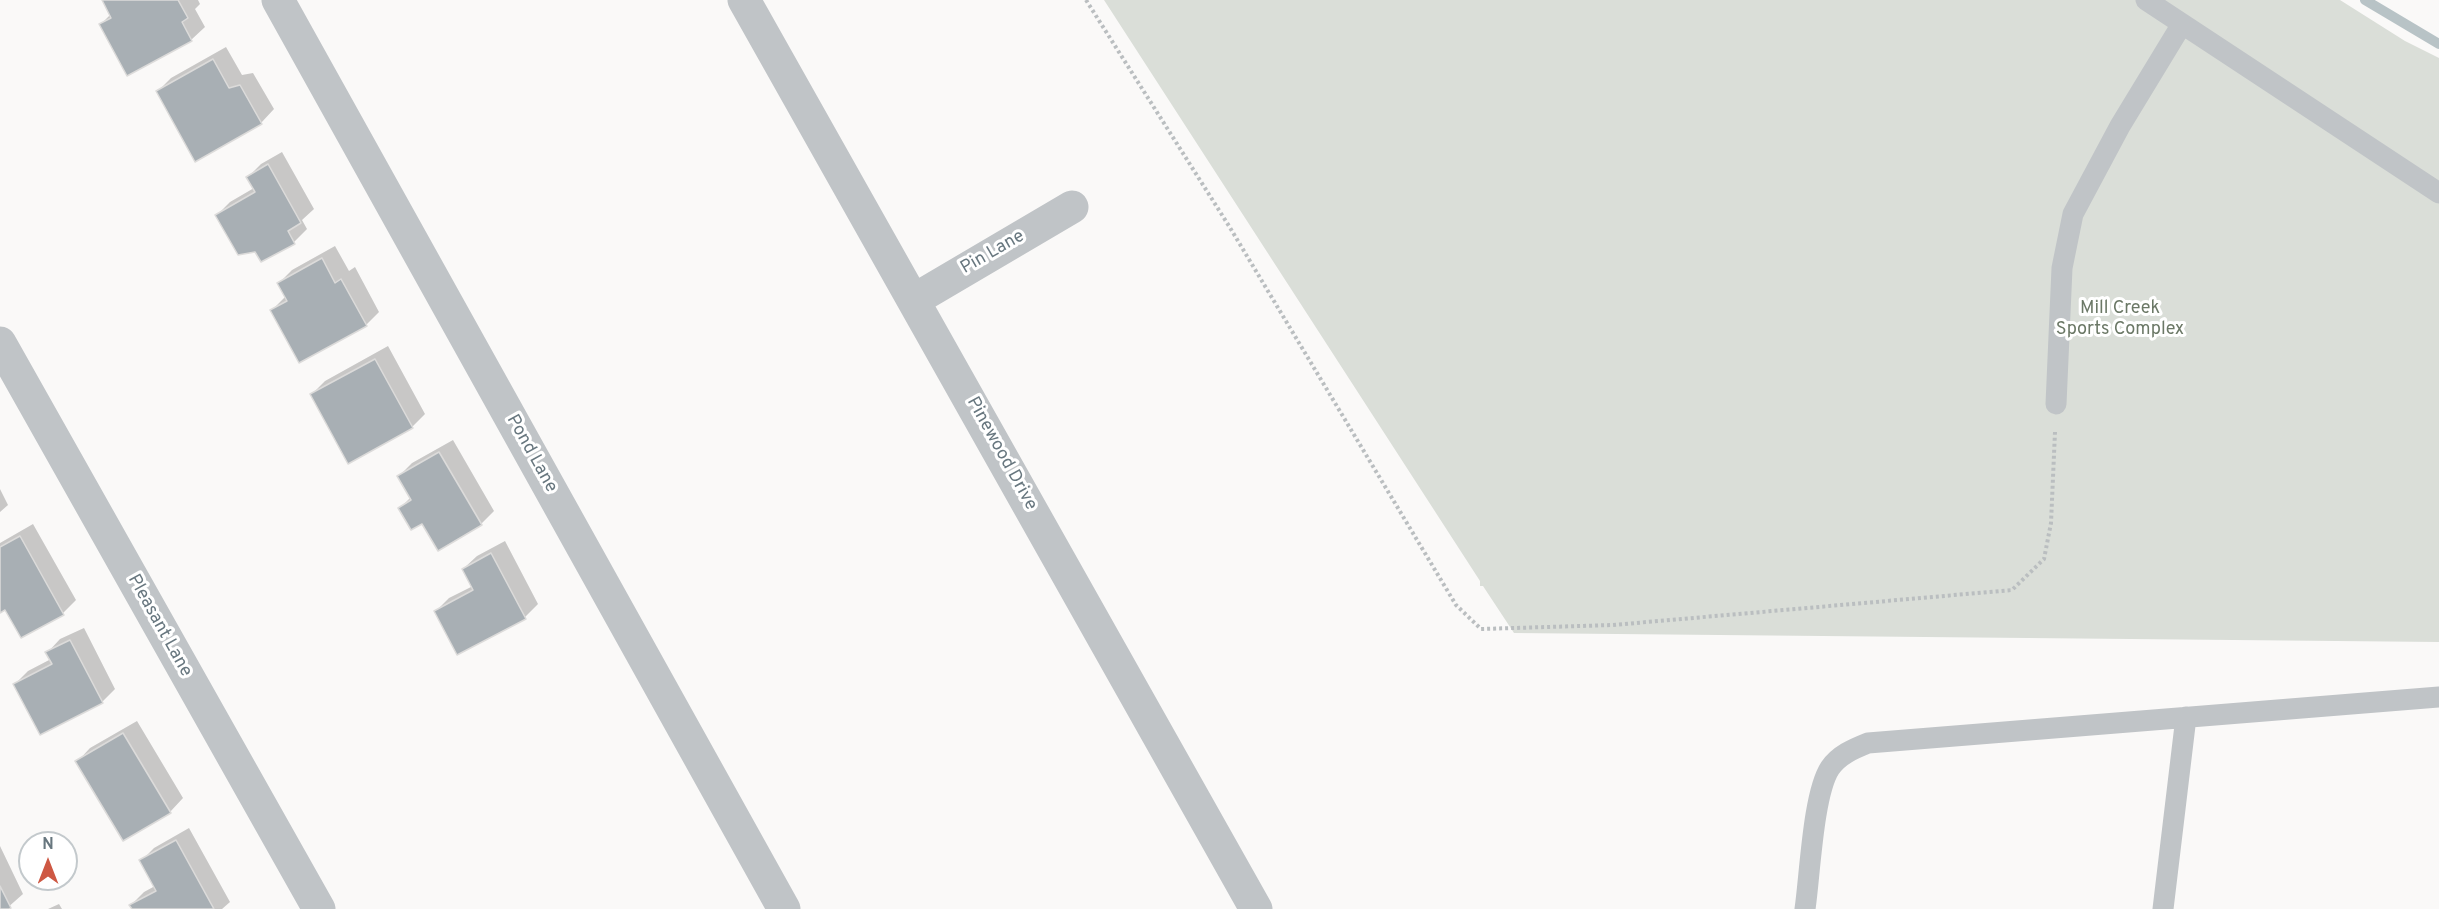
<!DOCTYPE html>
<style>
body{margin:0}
#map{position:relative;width:2439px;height:909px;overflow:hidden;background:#faf9f8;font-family:Overpass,sans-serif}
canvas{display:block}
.north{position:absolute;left:18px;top:831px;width:60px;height:60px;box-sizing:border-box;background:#fff;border:2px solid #c3c9cc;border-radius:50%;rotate:0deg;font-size:16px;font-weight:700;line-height:24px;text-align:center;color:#68777f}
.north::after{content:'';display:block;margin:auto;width:21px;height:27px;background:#ce5843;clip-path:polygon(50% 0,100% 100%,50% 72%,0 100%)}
</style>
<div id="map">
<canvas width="2439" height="909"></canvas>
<div class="north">N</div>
</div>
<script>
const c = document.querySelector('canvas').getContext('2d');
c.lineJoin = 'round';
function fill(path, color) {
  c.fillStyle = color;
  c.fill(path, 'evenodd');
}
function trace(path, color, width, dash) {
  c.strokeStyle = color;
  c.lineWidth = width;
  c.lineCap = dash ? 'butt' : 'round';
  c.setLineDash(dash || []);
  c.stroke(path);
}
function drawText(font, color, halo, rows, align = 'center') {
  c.font = font + ' Overpass,sans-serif';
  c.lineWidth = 6;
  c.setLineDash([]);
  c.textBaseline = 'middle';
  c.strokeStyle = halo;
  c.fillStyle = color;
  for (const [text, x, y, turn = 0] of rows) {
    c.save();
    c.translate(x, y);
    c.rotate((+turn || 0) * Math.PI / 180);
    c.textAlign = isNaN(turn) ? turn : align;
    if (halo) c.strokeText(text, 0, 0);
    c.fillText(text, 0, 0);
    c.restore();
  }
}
const green = new Path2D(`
 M1104 0H2340L2405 41 2439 58V642L1514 633 1483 586H1480V581Z`);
const shadow = new Path2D(`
 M103 0H198L200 4 195 9 205 27 191 40 101 24 111 14Z
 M226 47 242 75 253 73 274 109 261 123 157 92 171 78Z
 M282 152 314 209 302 220 307 229 294 242 262 260 256 250 217 215 230 202 254 188 248 177 261 164Z
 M335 246 349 271 355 267 379 312 366 325 272 310 286 296 279 283 292 270Z
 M388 346 425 414 412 427 312 394 325 381Z
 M453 440 494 511 481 524 422 522 400 508 411 497 399 476 412 463Z
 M0 489 8 505 0 512Z
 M33 524 76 600 63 613 6 608 0 611V543Z
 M505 541 538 604 525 617 436 611 449 598 473 586 463 569 477 556Z
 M84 628 115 689 102 702 15 684 28 671 51 659 47 653 60 639Z
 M137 721 183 798 170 812 77 762 90 748Z
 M189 828 230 902 222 909H134L131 905 144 892 155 886 141 861 154 848Z
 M0 846 23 894 6 909H0Z
 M59 904 62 909H48Z`);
const stream = new Path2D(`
 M2365 0 2439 44`);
const building = new Path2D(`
 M102 0H178L188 18 182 22 192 41 127 76 99 24 111 18Z
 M213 59 229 88 240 85 262 124 195 162 156 91Z
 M268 164 301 223 288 231 295 244 261 262 255 252 238 255 215 215 255 192 246 177Z
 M322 258 335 283 341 279 367 326 299 363 270 310 287 301 277 283Z
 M375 359 413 428 348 464 310 394Z
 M439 452 482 525 438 551 422 524 411 530 398 508 411 500 397 476Z
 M20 536 64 615 21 638 5 610 0 613V547Z
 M491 553 526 619 457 655 434 611 473 590 462 569Z
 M70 640 103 703 40 735 13 684 52 664 45 652Z
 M123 733 171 813 123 841 75 761Z
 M176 840 214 909H132L129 905 156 891 139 860Z
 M0 886 11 908 9 909H0Z`);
const path = new Path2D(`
 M1086 0 1229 226 1456 605 1481 629 1613 625 2012 590 2044 559 2051 523 2055 432`);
const service = new Path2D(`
 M2146 0 2439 193
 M2056 404 2062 268 2073 214 2120 126 2182 24
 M1805 909C1810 875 1813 794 1830 768 1839 755 1853 749 1868 743L2439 697
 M2163 909 2186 717`);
const minor = new Path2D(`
 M278 0 784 909
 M744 0 1256 909
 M914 300 1072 207
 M0 343 319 909`);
const streetNames = [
 ["Pin Lane",993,253,-30],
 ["Pond Lane",531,454,61],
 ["Pinewood Drive",1001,454,61],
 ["Pleasant Lane",159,626,61]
];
const parkNames = [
 ["Mill Creek",2120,309],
 ["Sports Complex",2120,330]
];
fill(green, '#daded8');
fill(shadow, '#0003');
trace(stream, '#b8c3c6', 10);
fill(building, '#a8afb4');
trace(building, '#dcdbda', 1.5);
trace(path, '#babec0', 4, [3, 3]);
trace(service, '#c0c4c7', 21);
trace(minor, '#c0c4c7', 33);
drawText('18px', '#68777f', '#fff', streetNames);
drawText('18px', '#6b7866', '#fff', parkNames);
</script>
